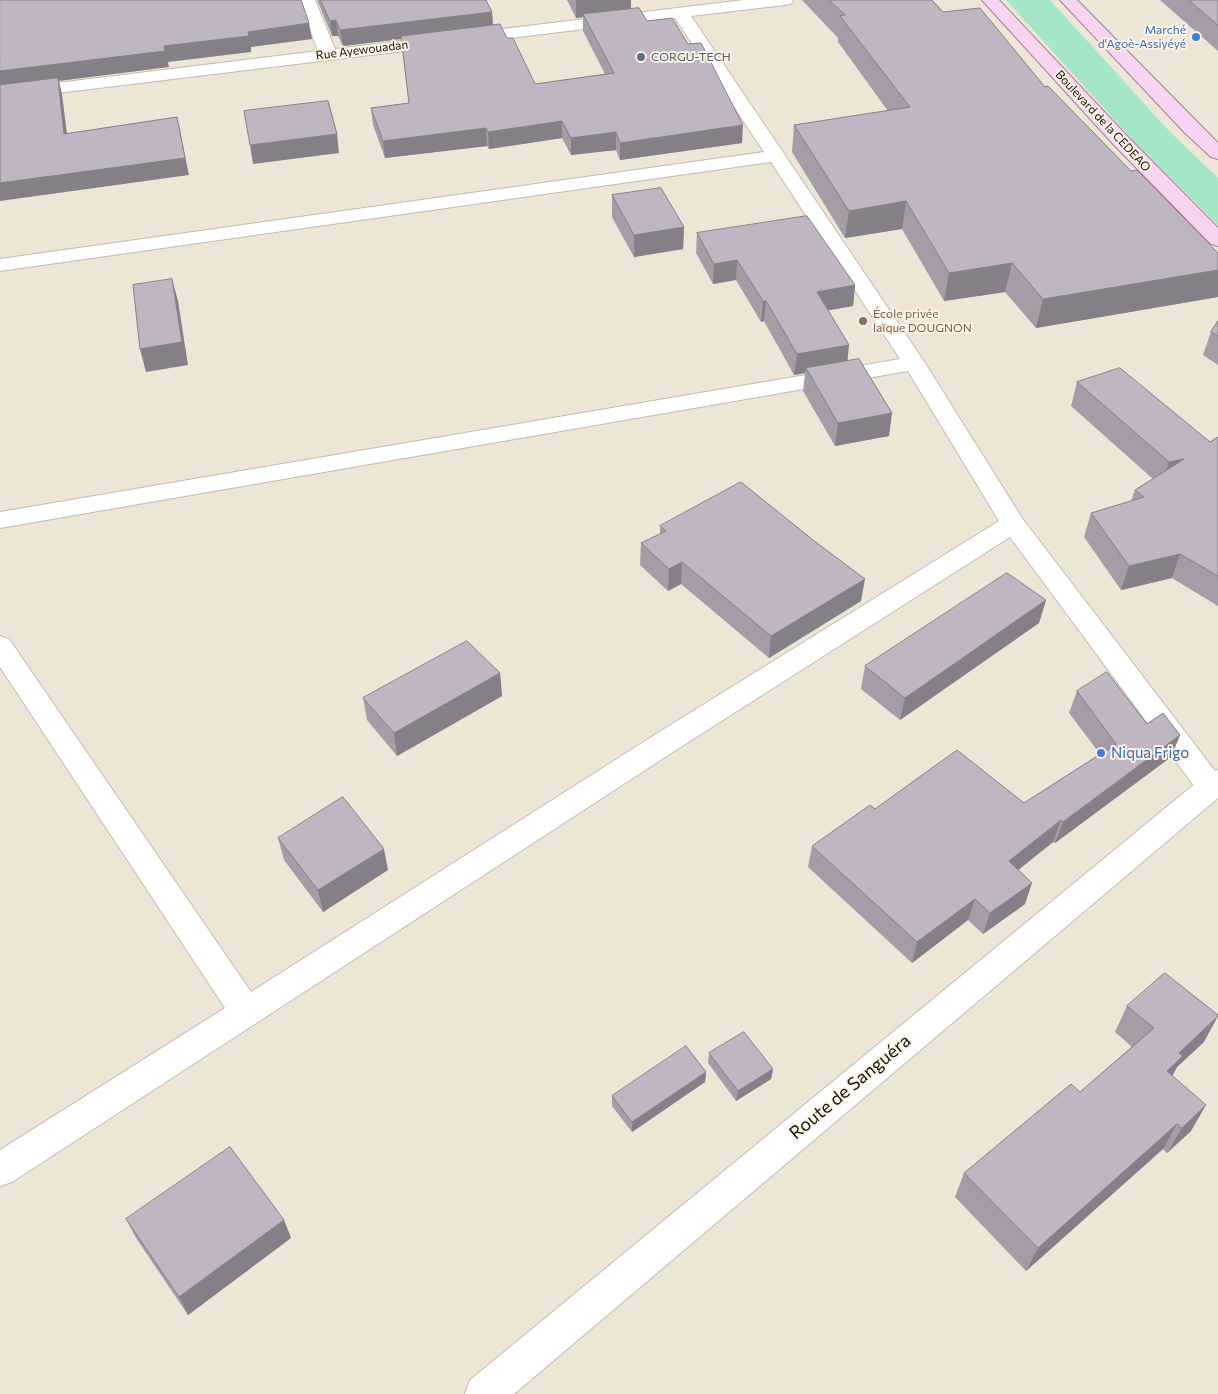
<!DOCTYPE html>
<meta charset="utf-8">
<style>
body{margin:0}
canvas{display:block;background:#ede5d5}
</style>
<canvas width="1218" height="1394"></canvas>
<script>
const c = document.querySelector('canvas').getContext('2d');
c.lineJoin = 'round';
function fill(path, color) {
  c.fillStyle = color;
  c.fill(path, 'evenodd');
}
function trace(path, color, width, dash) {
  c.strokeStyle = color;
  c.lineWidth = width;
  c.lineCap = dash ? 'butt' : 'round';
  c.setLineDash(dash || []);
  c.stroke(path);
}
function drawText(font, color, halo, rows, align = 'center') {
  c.font = font + ' Commissioner,sans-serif';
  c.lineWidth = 4;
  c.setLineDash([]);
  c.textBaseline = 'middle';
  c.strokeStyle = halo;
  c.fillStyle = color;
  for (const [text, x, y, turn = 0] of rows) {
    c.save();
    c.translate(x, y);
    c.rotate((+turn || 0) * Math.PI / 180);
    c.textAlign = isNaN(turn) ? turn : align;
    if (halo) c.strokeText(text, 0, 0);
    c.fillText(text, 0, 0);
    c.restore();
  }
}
const green = new Path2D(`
 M1006 0H1050L1170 132 1218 178V225L1132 139Z`);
const minor = new Path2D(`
 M299 0H315L335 49 744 0H793L791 4 785 5 691 16 925 363 1022 518 1218 775V795L1210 797 1200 794 1010 537 676 750 12 1182 0 1186V1150L225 1008 0 667V636L9 639 251 992 656 734 999 521 908 371 0 528V512L900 359 771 162 0 271V259L764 152 675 18 0 100V90L318 51Z`);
const tertiary = new Path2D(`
 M1218 770V798L514 1394H465L470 1380 1208 773Z`);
const primary = new Path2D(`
 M982 0H999L1127 136 1218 228V246L1211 244 1113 144Z
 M1060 0H1077L1218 143V159L1211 157 1185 133Z`);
const wall = new Path2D(`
 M317 0H486L492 12 493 25 507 38 535 84 605 74 583 31V17L576 18 567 0H631V9L647 21 742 143 620 160 616 150 571 155 562 138 489 149 487 146 385 158 373 125 371 108 409 103 401 39 343 46 338 36H332Z
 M802 0H932L943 12 1045 87 1131 171 1218 253V297L1036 328 1005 292 944 301 902 229 845 238 792 152 794 125 888 111 838 42V38Z
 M1160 0H1218V51Z
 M612 195 684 227 683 249 634 257 612 217Z
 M697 233 855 285 853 306 828 310 847 361 889 436 835 446 803 391 805 373 794 375 764 321 761 322 736 280 713 284 696 253Z
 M1218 321V365L1203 355 1211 332Z
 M1077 382 1210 442 1218 437V606L1172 578 1121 590 1084 537 1091 513 1131 501 1135 490 1153 479 1071 406Z
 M660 526 861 601 769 658 681 584 668 591 640 565 641 543 660 534Z
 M1046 600 1039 623 900 720 861 689 865 666Z
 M500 673 502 696 397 756 367 720 363 698Z
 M1077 691 1147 724 1180 735 1171 757 1055 843 1053 842 1018 870 1025 904 983 934 968 920 912 963 808 867 812 846 875 809 1024 803 1100 754 1069 713Z
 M278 838 388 870 323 912 284 860Z
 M1127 1006 1204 1042 1177 1067 1172 1076 1191 1131 1167 1153 1163 1149 1026 1271 955 1197 964 1173 1080 1092 1132 1047 1115 1032Z
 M709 1053 773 1069 771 1079 736 1101 708 1063Z
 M706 1072 705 1082 632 1132 612 1106V1096Z
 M126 1219 284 1220 291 1238 188 1315 136 1238Z`);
const shadedWall = new Path2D(`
 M576 0H631V12L583 14V17L576 18Z
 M492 12 493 28 343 46 340 30Z
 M336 20 338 36H332L330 21Z
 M309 23 312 39 251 47V52L168 62 169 67 59 81 62 94 69 150 0 88V71L164 46 248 32Z
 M177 117 189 175 0 201V183Z
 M562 121V138L489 149 488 132Z
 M743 125 742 143 620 160V143Z
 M486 128 487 146 385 158 383 141Z
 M616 132V150L571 155V138Z
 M337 134 339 153 253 164 250 145Z
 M906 201 902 229 845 238 849 211Z
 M684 227 683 249 634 257V235Z
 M737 260 736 280 713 284 714 264Z
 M1012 263 1005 292 944 301 949 273Z
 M1218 270V297L1036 328 1043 299Z
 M172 279 178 301 188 365 146 372 140 349Z
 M855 285 853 306 814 313 817 292Z
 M763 301H766L764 321 761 322Z
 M849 345 847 366 806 368 805 373 794 375 797 354Z
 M892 413 889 436 835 446 838 423Z
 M1184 459 1161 486 1169 462Z
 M1180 554 1172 578 1121 590 1129 566Z
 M682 562 681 584 668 591 669 569Z
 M865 579 861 601 769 658 771 636Z
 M1046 600 1039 623 900 720 905 698Z
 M500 673 502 696 397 756 394 733Z
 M1180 735 1171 757 1055 843 1063 822Z
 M1061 820 1053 842 1002 883 1009 861Z
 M384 849 388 870 323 912 318 890Z
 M1032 883 1025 904 983 934 990 913Z
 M975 899 968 920 912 963 917 942Z
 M1218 1016 1204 1042 1177 1067 1169 1082 1167 1071 1179 1053Z
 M773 1069 771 1079 736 1101 738 1091Z
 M706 1072 705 1082 632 1132V1122Z
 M1206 1105 1191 1131 1167 1153 1182 1128Z
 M1177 1124 1163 1149 1026 1271 1038 1248Z
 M284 1220 291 1238 188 1315 179 1297Z`);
const building = new Path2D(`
 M0 0H301L309 23 248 32 249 36 164 46 165 51 0 71Z
 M321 0H486L492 12 340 30 336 20 330 21Z
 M829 0H932L943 12 980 8 1045 87 1048 86 1131 171 1137 170 1218 253V270L1043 299 1012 263 949 273 906 201 849 211 794 125 910 107 840 16 845 15Z
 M1189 0H1218V25Z
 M639 8 647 21 672 18 688 44 701 43 743 125 620 143 616 132 571 138 562 121 488 132 486 128 383 141 371 108 409 103 401 36 500 24 507 38H513L535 84 614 73 583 14Z
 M58 78 64 134 177 117 185 158 0 183V85Z
 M328 101 337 134 250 145 244 111Z
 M661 188 684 227 634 235 612 195Z
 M807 216 855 285 817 292 849 345 797 354 766 301H763L737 260 714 264 697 233Z
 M172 279 182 342 140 349 133 285Z
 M1218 321V336L1211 332Z
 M859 359 892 413 838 423 806 368Z
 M1120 368 1210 442 1218 437V576L1180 554 1129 566 1091 513 1144 497 1135 490 1184 459 1169 462 1077 382Z
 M741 482 813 540 865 579 771 636 682 562 669 569 641 543 666 531 660 526Z
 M1007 573 1046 600 905 698 865 666Z
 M467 641 500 673 394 733 363 698Z
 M1107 672 1147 724 1163 713 1180 735 1063 822 1061 820 1009 861 1032 883 990 913 975 899 917 942 812 846 870 805 875 809 957 750 1024 803 1116 744 1077 691Z
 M343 797 384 849 318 890 278 838Z
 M1165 973 1218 1015V1016L1179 1053 1183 1056 1167 1071 1206 1105 1182 1128 1177 1124 1038 1248 964 1173 1071 1084 1080 1092 1154 1028 1127 1006Z
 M744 1032 773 1069 738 1091 709 1053Z
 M686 1046 706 1072 632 1122 612 1096Z
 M230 1147 284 1220 179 1297 126 1219Z`);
const markers = [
 [1196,37,5,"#3f7fe0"],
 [641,57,5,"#5c6f8a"],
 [863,321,5,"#8d6e63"],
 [1101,753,5,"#3f7fe0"]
];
const farShopnames = [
 ["Marché",1186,30],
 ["d'Agoè-Assiyéyé",1186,44]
];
const farStreetnames = [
 ["Rue Ayewouadan",362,50,-7],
 ["Boulevard de la CEDEAO",1103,121,47]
];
const farServicenames = [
 ["CORGU-TECH",651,57]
];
const farEducationnames = [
 ["École privée",873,314],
 ["laïque DOUGNON",873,328]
];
const shopNames = [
 ["Niqua Frigo",1111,753]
];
const nearStreetnames = [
 ["Route de Sanguéra",850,1087,-40]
];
fill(green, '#a4e6c5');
trace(minor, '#c2baab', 2);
trace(tertiary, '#c2baab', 2);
trace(primary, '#a57f9d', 2);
fill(minor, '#fff');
fill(tertiary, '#fff');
fill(primary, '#f7d5f2');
fill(wall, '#a59ca7');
fill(shadedWall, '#867f88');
fill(building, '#c0b5c2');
trace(building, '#867f88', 1);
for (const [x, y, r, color] of markers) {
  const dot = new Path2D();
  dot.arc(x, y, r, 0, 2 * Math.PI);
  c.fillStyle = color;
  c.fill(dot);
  trace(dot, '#fbf2e3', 2);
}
drawText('12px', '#366cbe', '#fbf2e3', farShopnames, 'right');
drawText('12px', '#17140e', '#fbf2e3', farStreetnames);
drawText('12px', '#4e5e75', '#fbf2e3', farServicenames, 'left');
drawText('12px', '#785e54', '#fbf2e3', farEducationnames, 'left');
drawText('15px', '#366cbe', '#fbf2e3', shopNames, 'left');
drawText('18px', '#17140e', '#fbf2e3', nearStreetnames);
</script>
